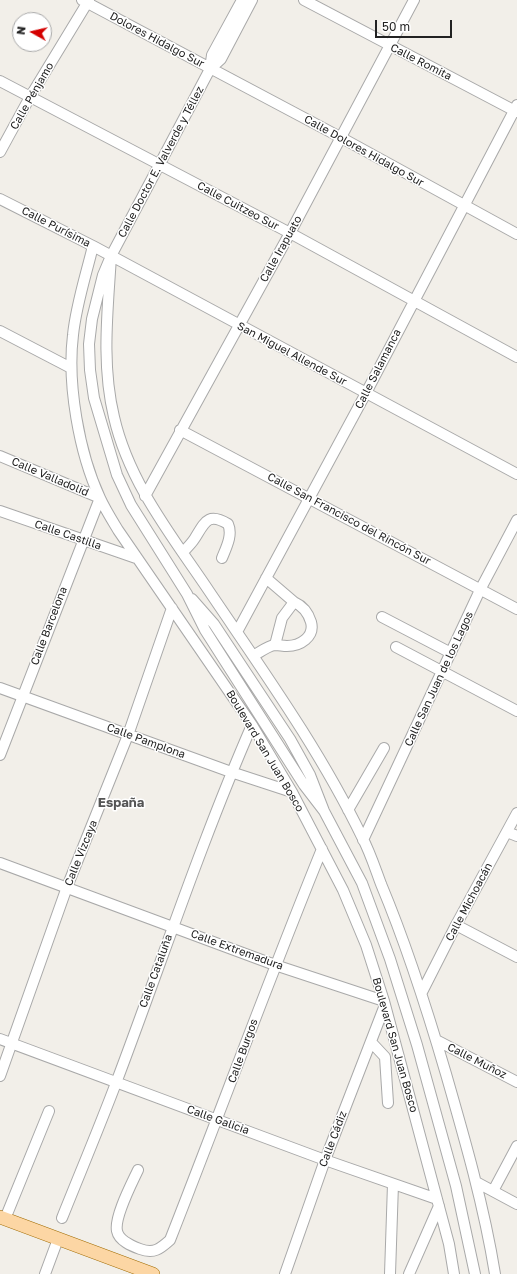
<!DOCTYPE html>
<meta charset="utf-8">
<style>
body{margin:0}
#map{position:relative;width:517px;height:1274px;overflow:hidden;background:#f2efe9;font-family:"Golos Text",sans-serif}
canvas{display:block}
.north{position:absolute;left:12px;top:12px;width:40px;height:40px;box-sizing:border-box;background:#fff;border:1px solid #a7a7a7;border-radius:50%;rotate:278deg;font-size:11px;font-weight:700;line-height:16px;text-align:center;color:#222}
.north::after{content:'';display:block;margin:auto;width:14px;height:18px;background:#d40000;clip-path:polygon(50% 0,100% 100%,50% 72%,0 100%)}
.scale{position:absolute;left:375px;top:20px;width:77px;height:18px;box-sizing:border-box;border:2px solid #222;border-top:0;padding-left:5px;font-size:12px;line-height:14px;white-space:nowrap;color:#222;-webkit-text-stroke:3px #fff;paint-order:stroke}
</style>
<div id="map">
<canvas width="517" height="1274"></canvas>
<div class="north">N</div>
<div class="scale">50 m</div>
</div>
<script>
const c = document.querySelector('canvas').getContext('2d');
c.lineJoin = 'round';
function trace(path, color, width, dash) {
  c.strokeStyle = color;
  c.lineWidth = width;
  c.lineCap = dash ? 'butt' : 'round';
  c.setLineDash(dash || []);
  c.stroke(path);
}
function drawText(font, color, halo, rows, align = 'center') {
  c.font = font + ' "Golos Text",sans-serif';
  c.lineWidth = 3;
  c.setLineDash([]);
  c.textBaseline = 'middle';
  c.strokeStyle = halo;
  c.fillStyle = color;
  for (const [text, x, y, turn = 0] of rows) {
    c.save();
    c.translate(x, y);
    c.rotate((+turn || 0) * Math.PI / 180);
    c.textAlign = isNaN(turn) ? turn : align;
    if (halo) c.strokeText(text, 0, 0);
    c.fillText(text, 0, 0);
    c.restore();
  }
}
const minor = new Path2D(`
 M82 0 340 137 517 234
 M242 0 212 55 210 69 111 256 103 275 92 319 89 344 90 370 94 398 117 475 131 505 187 594 205 630 304 785 324 811
 M304 0 517 112
 M210 69 221 59 252 0
 M0 81 290 233 517 357
 M0 152 30 97 89 0
 M0 199 93 246 517 474
 M93 246C86 275 76 305 73 335 67 384 79 453 100 498 105 509 112 520 118 530L252 725 292 792 343 890 366 945 384 1001 449 1244 454 1274
 M111 256C108 309 101 363 114 417 129 483 172 536 209 591 263 671 320 750 362 837 370 852 375 868 381 884 407 946 427 1009 446 1074 465 1140 484 1206 495 1274
 M0 331 71 368
 M180 430 517 609
 M0 456 100 498 0 755
 M145 496 290 233 414 0
 M0 511 136 558
 M183 552C187 548 192 543 195 538 205 522 208 512 228 524 233 535 226 548 222 558
 M266 578 294 602
 M192 599 214 624 290 739 310 775 324 811 362 883 390 959 417 1045 456 1186 475 1274
 M382 617 451 653
 M237 632 366 393 517 105
 M396 647 517 711
 M253 656C259 653 267 646 275 645 279 645 283 646 287 646 300 646 315 637 311 622 308 612 303 606 294 602L282 618 275 645
 M0 688 231 772 292 792
 M348 810 384 748
 M507 832 517 836
 M363 840 480 590 517 520
 M0 863 275 965 384 1001
 M456 925 517 957
 M422 992 456 925 517 813
 M0 1039 325 1160 437 1199
 M436 1040 517 1082
 M371 1042 385 1057 388 1103
 M0 1076 67 887 128 735 172 608
 M138 1170C132 1183 114 1217 117 1231 119 1241 132 1246 140 1249 154 1254 160 1249 170 1240 221 1110 269 979 322 849
 M476 1182 517 1204
 M493 1191 517 1146
 M62 1218C80 1173 99 1128 116 1083 161 964 201 842 252 725
 M5 1219 49 1111
 M45 1274 58 1239
 M285 1274 325 1160 385 1005
 M390 1274 393 1184
 M409 1274 439 1206`);
const major = new Path2D(`
 M0 1217 153 1274`);
const streetNames = [
 ["Dolores Hidalgo Sur",157,40,28],
 ["Calle Romita",421,62,27],
 ["Calle Pénjamo",32,96,-60],
 ["Calle Dolores Hidalgo Sur",364,151,29],
 ["Calle Doctor E. Valverde y Téllez",161,162,-62],
 ["Calle Cuitzeo Sur",238,206,28],
 ["Calle Purísima",56,227,27],
 ["Calle Irapuato",281,249,-61],
 ["San Miguel Allende Sur",292,354,28],
 ["Calle Salamanca",378,369,-63],
 ["Calle Valladolid",50,477,23],
 ["Calle San Francisco del Rincón Sur",349,519,28],
 ["Calle Castilla",68,535,19],
 ["Calle Barcelona",49,626,-69],
 ["Calle San Juan de los Lagos",439,679,-65],
 ["Calle Pamplona",146,741,20],
 ["Boulevard San Juan Bosco",265,751,59],
 ["Calle Vizcaya",81,853,-68],
 ["Calle Michoacán",469,902,-62],
 ["Calle Extremadura",237,950,20],
 ["Calle Cataluña",156,971,-70],
 ["Boulevard San Juan Bosco",395,1045,74],
 ["Calle Burgos",243,1051,-70],
 ["Calle Muñoz",477,1061,27],
 ["Calle Galicia",218,1120,20],
 ["Calle Cádiz",333,1139,-69]
];
const quarterNames = [
 ["España",121,803]
];
trace(minor, '#a9a9a9', 12);
trace(major, '#a06b00', 14);
trace(minor, '#fff', 10);
trace(major, '#fcd6a4', 13);
drawText('11px', '#222', '#fff', streetNames);
drawText('bold 13px', '#555', '#fff', quarterNames);
</script>
